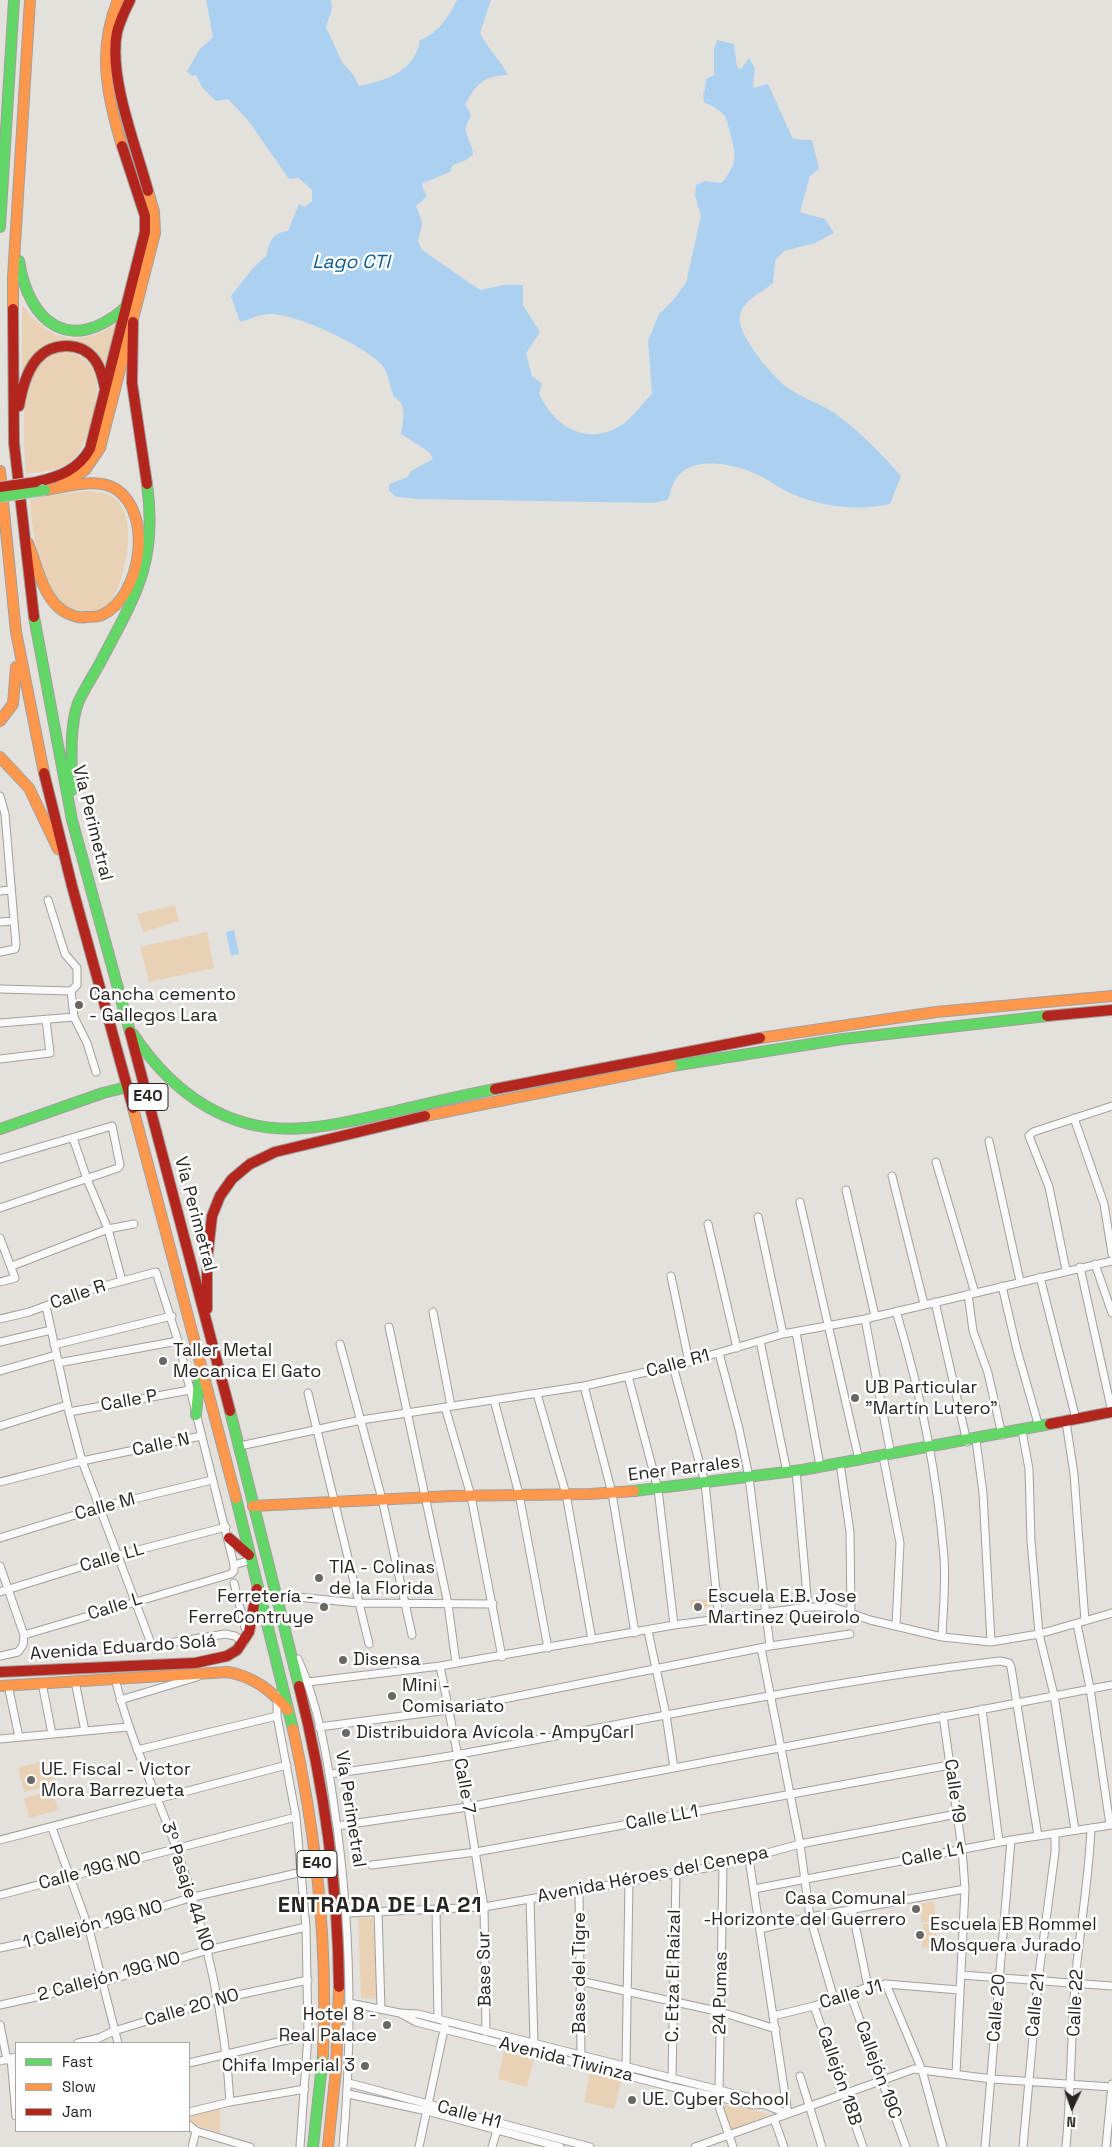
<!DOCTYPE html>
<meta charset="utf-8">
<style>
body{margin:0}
#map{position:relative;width:1112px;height:2147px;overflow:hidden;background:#e4e1dd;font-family:"Space Grotesk",sans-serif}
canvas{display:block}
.legend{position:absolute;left:15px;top:2042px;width:175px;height:90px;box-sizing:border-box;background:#fff;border:1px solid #a9a7a6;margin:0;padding:6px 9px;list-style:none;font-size:15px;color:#272421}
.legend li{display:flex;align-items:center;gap:10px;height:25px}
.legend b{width:25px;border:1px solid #a9a7a6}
.north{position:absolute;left:1047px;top:2082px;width:50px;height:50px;-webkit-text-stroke:4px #fff;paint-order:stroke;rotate:183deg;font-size:14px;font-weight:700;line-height:20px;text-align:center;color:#272421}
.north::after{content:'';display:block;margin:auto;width:18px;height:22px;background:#272421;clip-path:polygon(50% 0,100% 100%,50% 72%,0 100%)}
</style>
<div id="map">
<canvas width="1112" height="2147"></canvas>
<ul class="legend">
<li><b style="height:6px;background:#63d668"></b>Fast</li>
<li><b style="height:6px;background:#ff974d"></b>Slow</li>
<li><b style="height:6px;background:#b3261e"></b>Jam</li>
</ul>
<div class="north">N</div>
</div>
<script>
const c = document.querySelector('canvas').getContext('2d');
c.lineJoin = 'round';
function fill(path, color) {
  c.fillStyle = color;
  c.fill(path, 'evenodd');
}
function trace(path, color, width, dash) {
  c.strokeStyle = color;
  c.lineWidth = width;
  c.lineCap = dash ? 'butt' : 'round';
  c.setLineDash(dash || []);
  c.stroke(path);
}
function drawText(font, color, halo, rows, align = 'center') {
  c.font = font + ' "Space Grotesk",sans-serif';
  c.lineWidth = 5;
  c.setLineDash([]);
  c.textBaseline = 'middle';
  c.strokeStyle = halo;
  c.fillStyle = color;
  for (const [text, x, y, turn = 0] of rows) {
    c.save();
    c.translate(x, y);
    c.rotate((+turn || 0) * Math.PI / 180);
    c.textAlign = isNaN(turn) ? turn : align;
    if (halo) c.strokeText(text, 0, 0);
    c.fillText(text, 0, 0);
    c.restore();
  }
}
const green = new Path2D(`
 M22 305C49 341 79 349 117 323L107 374 100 362 61 344 22 381Z
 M64 350C105 360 100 392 90 425 86 437 83 450 73 459 61 471 42 472 26 474 24 435 14 361 64 350Z
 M87 491C93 492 100 492 106 494 140 505 128 567 116 592 113 600 106 607 101 614 92 613 79 614 70 610 42 600 31 526 30 500L45 496Z
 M175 905 179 921 143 932 137 914Z
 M207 932 214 968 149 982 140 947Z
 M710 1599V1607L691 1608 690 1600Z
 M51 1760 57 1784 24 1792 18 1767 34 1764 35 1766V1763Z
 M52 1790 58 1810 29 1818 24 1798Z
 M934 1901 936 1922H921V1904Z
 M358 1918H373L377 1999 361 1998Z
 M923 1924H936V1948H922Z
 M504 2051 534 2059 527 2087 498 2079Z
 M590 2073 621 2081 614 2109 584 2102Z
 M722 2104 771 2114 731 2130Z
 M220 2109V2133L189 2123V2115Z`);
const water = new Path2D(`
 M206 0H331L332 9 326 27 342 62 354 76 359 86C386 81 416 70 420 40 439 33 448 17 457 0H491L480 33C487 48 500 59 508 75 483 75 475 86 465 105 477 119 465 119 466 131 467 139 473 146 473 155L464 161 453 165 450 172 423 183 422 186 427 196 416 206 421 218 422 225 418 241 422 250 480 290 503 285H523V305L540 332 526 353 532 376 542 384 539 393C553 425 585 447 620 426 630 421 643 402 652 394L648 341 659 314 674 299 686 283 701 216 695 196 696 185 705 181 722 183C736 165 737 158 731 136 725 113 727 114 704 102L703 94 705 90 706 79 714 75V49L717 40 734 44 737 67 741 69 749 58 755 69 753 88 768 84 793 139 812 140 819 169 810 176 800 212 825 219 834 233 815 243 784 251 775 261 773 283C763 292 745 299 740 314 735 333 771 374 785 386 802 399 825 404 841 418 863 435 883 455 901 476L890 504C858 511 822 507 792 494 780 489 770 480 758 475 736 464 689 453 674 482 671 488 670 495 668 500L653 503 418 499 396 497 389 490V484L408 477 411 471 433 459 429 452 401 434C403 420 408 405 394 397 390 388 388 372 382 365 363 345 297 314 270 314 260 314 249 320 240 322L231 296 253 268 267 255C268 242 274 232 288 231L299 204 305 207 312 201V190L299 178 289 179 247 119 228 99 216 101 202 87 196 75 192 76 187 71 200 49 213 37Z
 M234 930 239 954 231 956 226 932Z`);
const street = new Path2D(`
 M0 796 5 814 16 945 15 949 0 952
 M0 891 11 890
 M48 900 65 954 77 968V985L71 991
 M0 922 14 921
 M0 989 71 991 74 1017 87 1043 96 1072
 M0 1023 74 1017
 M0 1059 50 1053 46 1020
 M1074 1118 1104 1204 1112 1254
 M73 1138 87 1179 108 1229 122 1281
 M989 1141 1020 1281
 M0 1159 112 1126 120 1165 118 1168 0 1208
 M936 1162 975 1293
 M892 1176 924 1304
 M846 1190 875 1316
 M800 1202 859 1460
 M758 1217 783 1334
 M708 1224 737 1348
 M0 1238 15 1278 0 1282
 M1095 1264 1112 1313
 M12 1266 108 1229 134 1224
 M1080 1267 1112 1412
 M1066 1270 1049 1187 1029 1136 1033 1132 1112 1106
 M671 1276 689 1362
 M1040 1277 1076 1419
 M1002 1286 1017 1350 1039 1427
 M968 1294 973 1331 988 1373 1002 1435
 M935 1302 967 1442
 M46 1306 69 1412 82 1461 152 1646
 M896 1311C921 1393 937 1472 944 1557 946 1583 943 1611 942 1637
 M433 1312 451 1406
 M0 1319 29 1312 89 1290 156 1272 178 1341 234 1565V1571L231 1574 24 1635
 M865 1319 891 1455
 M389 1327 448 1604 456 1663
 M796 1332 820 1466
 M760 1341 787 1472
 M0 1342 51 1330
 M340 1344 382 1499 412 1635
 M54 1345 172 1316
 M719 1353 739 1429 749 1477 770 1646
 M58 1363 178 1341
 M673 1366 705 1483 719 1619
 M0 1371 56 1355
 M628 1376 658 1489 674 1625
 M584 1386 612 1493 635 1633
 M308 1393 369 1644
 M537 1394 566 1494 592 1640
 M494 1400 519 1494 548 1648
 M445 1407 471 1496 502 1657
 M69 1412 190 1390
 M1066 1422 1074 1474 1085 1621
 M0 1426 67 1405
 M1022 1431 1029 1469 1031 1541 1039 1634 1054 1695 1075 1830
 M976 1440 983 1493 991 1642
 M240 1446 361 1420 584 1386 673 1366 783 1334 865 1319 1112 1261
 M883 1456 900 1543 896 1626
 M840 1463 850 1532 851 1613
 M796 1470 808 1607
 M0 1482 82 1461 201 1436
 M0 1538 101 1507 212 1480
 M234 1565 251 1560
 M0 1566 24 1635 23 1645 18 1652 0 1656
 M234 1583 245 1628 249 1633
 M0 1592 119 1555 226 1527
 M276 1595 359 1603 493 1604
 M1077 1624 1090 1688 1110 1825
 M648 1631 666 1715 674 1768
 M761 1648 800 1844 810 1917 834 1999
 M120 1651 225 1634 235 1636 244 1643
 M298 1659C318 1704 327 1756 334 1806 351 1919 353 2033 343 2147
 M440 1666 468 1807 484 1907 486 2032
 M115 1678C129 1738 156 1792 177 1850 206 1932 225 2014 230 2102
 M75 1681 85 1731
 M308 1682 440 1666 674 1625 808 1607H833L870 1620 942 1637 991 1642 1039 1634 1112 1613
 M42 1683 52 1734
 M8 1685 19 1737
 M277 1695V1716L296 1817 306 1927 308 2035 300 2147
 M120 1700 197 1677
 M982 1709 999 1842
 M943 1716 962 1849 965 1889 956 2074
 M319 1727 448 1710 770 1646 850 1634
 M0 1739 128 1727
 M137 1750 277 1716
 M330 1774C373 1768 417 1762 461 1754 640 1721 819 1682 1000 1661L1009 1663 1011 1667 1038 1836
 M337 1826 468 1807 1112 1685
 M52 1828 89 1929 118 2043
 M0 1840 287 1765
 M372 1865 476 1852 950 1765
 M754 1889 1011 1840 1112 1825
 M579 1890 581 2056
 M0 1895 296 1817
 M530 1899 534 2043
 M436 1909 438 2019
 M852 1909 868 1987
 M378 1911 381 2009
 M347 1913 484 1907 723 1865 800 1844 957 1814
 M760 1929 810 1917 965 1889
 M0 1948 89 1929 193 1897 302 1872
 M961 1975 1112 1986
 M580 1981 721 2012 776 2029
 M886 1984 922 2070 943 2147
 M850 1993 906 2147
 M349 2003 400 2013 418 2014 755 2099 763 2104 788 2114 749 1859
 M0 2005 103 1982 208 1950 306 1927
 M814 2006 863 2147
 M401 2014 416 2022 672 2087 754 2105 763 2104
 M773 2016 814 2006 868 1987 886 1984 959 1990
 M0 2025 7 2060
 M78 2043 99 2038 114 2031 219 1999 308 1980
 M11 2058 16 2116
 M0 2061 16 2057
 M189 2063 308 2035
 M626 2067 629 1881
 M800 2076 822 2147
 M672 2079 676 1873
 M349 2083 590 2147
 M719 2090 723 1865
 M348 2094 427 2111 560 2147
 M716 2098 733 2147
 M189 2112 230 2102 305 2089
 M774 2119 784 2147
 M189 2125 196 2131 250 2147
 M192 2147 196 2131
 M419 2147 445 2025
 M492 2147 497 2130
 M695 2147 914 2069 992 2079 1112 2087
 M985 2147 1011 1840
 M1023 2147 1038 1981 1055 1852V1833
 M1066 2147C1071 2093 1071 2038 1075 1984 1079 1932 1089 1881 1091 1828
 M1106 2147 1112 2084`);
const fast = new Path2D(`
 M0 227 14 0
 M19 261C29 324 71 355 125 308
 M34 617 72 820 130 1032
 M72 790C72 764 69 728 78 703 84 689 93 676 100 663 135 596 158 563 147 484
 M133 1034C173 1094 230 1135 306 1128 336 1126 364 1118 392 1112 426 1104 461 1096 495 1089
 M672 1066 843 1039 1047 1016
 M0 1129 103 1093 127 1087
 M230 1411 299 1686
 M196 1415 200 1371
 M634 1491 802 1470 1050 1424
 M236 1498 293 1729
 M313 2147 323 2055`);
const slow = new Path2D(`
 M118 0C97 50 107 96 122 146
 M13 309V277L30 0
 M0 471 16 632 44 773
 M62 484 85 470 100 448 155 233 154 212 148 191
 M28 543C36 563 41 589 56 605 64 613 76 619 87 617 92 617 98 617 102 615 141 597 154 514 116 489 97 477 66 487 45 490
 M0 721 13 704 16 667
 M0 757 29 788 58 849
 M760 1038 936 1012 1112 996
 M133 1108 236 1498
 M425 1116 672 1066
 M253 1506 452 1496 590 1494 634 1491
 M0 1686 228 1672C254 1677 271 1690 288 1710
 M293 1729C317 1837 328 1944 323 2055
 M328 2147 336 2069 339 1987`);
const jam = new Path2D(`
 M130 0C125 10 120 21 117 32 108 77 136 146 148 191
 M13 309 14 443 34 617
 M133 322 132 383 147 484
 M19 406C22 390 26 372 37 359 52 342 81 341 95 360 101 368 103 379 105 389
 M36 482C59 477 78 470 90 449L145 232V216L122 146
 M44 773 72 886 133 1108
 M1047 1016 1112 1010
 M130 1032 230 1411
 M495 1089 760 1038
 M207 1309V1260L212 1216 220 1196 232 1179 250 1164 275 1152 425 1116
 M1050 1424 1112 1412
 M229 1538 249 1555
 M0 1672 195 1663 227 1656 237 1650 249 1632 257 1589
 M299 1686C324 1785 338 1885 339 1987`);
const fastBridge = new Path2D(`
 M0 497 45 490`);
const jamBridge = new Path2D(`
 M0 487 36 482`);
const markers = [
 [79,1005,5,"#696663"],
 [163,1361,5,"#696663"],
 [855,1398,5,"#696663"],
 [319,1578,5,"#696663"],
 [324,1607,5,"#696663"],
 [698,1607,5,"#696663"],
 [343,1660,5,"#696663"],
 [392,1696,5,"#696663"],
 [346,1733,5,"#696663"],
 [31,1780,5,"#696663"],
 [916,1909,5,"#696663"],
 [920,1935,5,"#696663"],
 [387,2025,5,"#696663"],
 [365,2066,5,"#696663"],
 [632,2100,5,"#696663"]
];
const shields = [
 [148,1097,40],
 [317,1864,40]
];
const shieldNames = [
 ["E40",148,1097],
 ["E40",317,1864]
];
const streetNames = [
 ["Vía Perimetral",92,823,76],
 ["Vía Perimetral",195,1214,75],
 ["Calle R",78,1295,-19],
 ["Calle R1",678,1364,-15],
 ["Calle P",129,1401,-10],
 ["Calle N",161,1445,-12],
 ["Ener Parrales",684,1469,-7],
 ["Calle M",105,1507,-15],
 ["Calle LL",112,1558,-16],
 ["Calle L",115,1607,-17],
 ["Avenida Eduardo Solá",123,1648,-4],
 ["Calle 7",464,1786,80],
 ["Calle 19",954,1791,82],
 ["Vía Perimetral",350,1809,81],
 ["Calle LL1",662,1818,-10],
 ["Calle L1",933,1855,-11],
 ["Calle 19G NO",90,1871,-15],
 ["Avenida Héroes del Cenepa",653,1875,-11],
 ["3º Pasaje 44 NO",187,1887,72],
 ["1 Callejón 19G NO",93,1925,-15],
 ["Base Sur",485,1969,-91],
 ["Base del Tigre",580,1973,-90],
 ["C. Etza El Raizal",674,1976,-89],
 ["2 Callejón 19G NO",109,1977,-15],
 ["24 Pumas",721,1993,-89],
 ["Calle J1",851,1995,-16],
 ["Calle 22",1076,2003,-87],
 ["Calle 21",1036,2005,-84],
 ["Calle 20 NO",192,2008,-16],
 ["Calle 20",997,2008,-85],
 ["Avenida Tiwinza",566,2060,14],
 ["Callejón 19C",878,2070,70],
 ["Callejón 18B",839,2076,71],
 ["Calle H1",469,2115,15]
];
const poiNames = [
 ["Cancha cemento",89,995],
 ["- Gallegos Lara",89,1016],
 ["Taller Metal",173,1351],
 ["Mecanica El Gato",173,1372],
 ["UB Particular",865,1388],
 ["\"Martín Lutero\"",865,1409],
 ["TIA - Colinas",329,1568],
 ["de la Florida",329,1589],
 ["Ferretería -",314,1597,"right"],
 ["FerreContruye",314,1618,"right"],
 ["Escuela E.B. Jose",708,1597],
 ["Martinez Queirolo",708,1618],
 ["Disensa",353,1660],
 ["Mini -",402,1686],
 ["Comisariato",402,1707],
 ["Distribuidora Avícola - AmpyCarl",356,1733],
 ["UE. Fiscal - Victor",41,1770],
 ["Mora Barrezueta",41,1791],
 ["Casa Comunal",906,1899,"right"],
 ["-Horizonte del Guerrero",906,1920,"right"],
 ["Escuela EB Rommel",930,1925],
 ["Mosquera Jurado",930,1946],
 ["Hotel 8 -",377,2015,"right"],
 ["Real Palace",377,2036,"right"],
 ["Chifa Imperial 3",355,2066,"right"],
 ["UE. Cyber School",642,2100]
];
const waterNames = [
 ["Lago CTI",351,263]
];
const districtNames = [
 ["ENTRADA DE LA 21",380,1906]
];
fill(green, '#e8d1b5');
fill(water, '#abd0f0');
trace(street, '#a19f9c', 9);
trace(fast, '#a19f9c', 12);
trace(slow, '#a19f9c', 12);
trace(jam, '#a19f9c', 12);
trace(street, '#fbfafa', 7);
trace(fast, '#63d668', 10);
trace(slow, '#ff974d', 10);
trace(jam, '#b3261e', 10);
trace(fastBridge, '#bebcba', 12, []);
trace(jamBridge, '#bebcba', 12, []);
trace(fastBridge, '#63d668', 10);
trace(jamBridge, '#b3261e', 10);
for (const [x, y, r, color] of markers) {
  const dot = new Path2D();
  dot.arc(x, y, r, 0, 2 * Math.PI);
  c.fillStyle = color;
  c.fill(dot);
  trace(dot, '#fff', 2);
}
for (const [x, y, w] of shields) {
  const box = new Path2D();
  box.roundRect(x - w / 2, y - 13.5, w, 27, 4);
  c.fillStyle = '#fff';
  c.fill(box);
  trace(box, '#272421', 1);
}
drawText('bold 16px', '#272421', null, shieldNames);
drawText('18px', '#272421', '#fff', streetNames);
drawText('18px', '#272421', '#fff', poiNames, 'left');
drawText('italic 19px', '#095b91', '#fff', waterNames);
c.letterSpacing = '1px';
drawText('bold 22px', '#272421', '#fff', districtNames);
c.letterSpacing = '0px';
</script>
